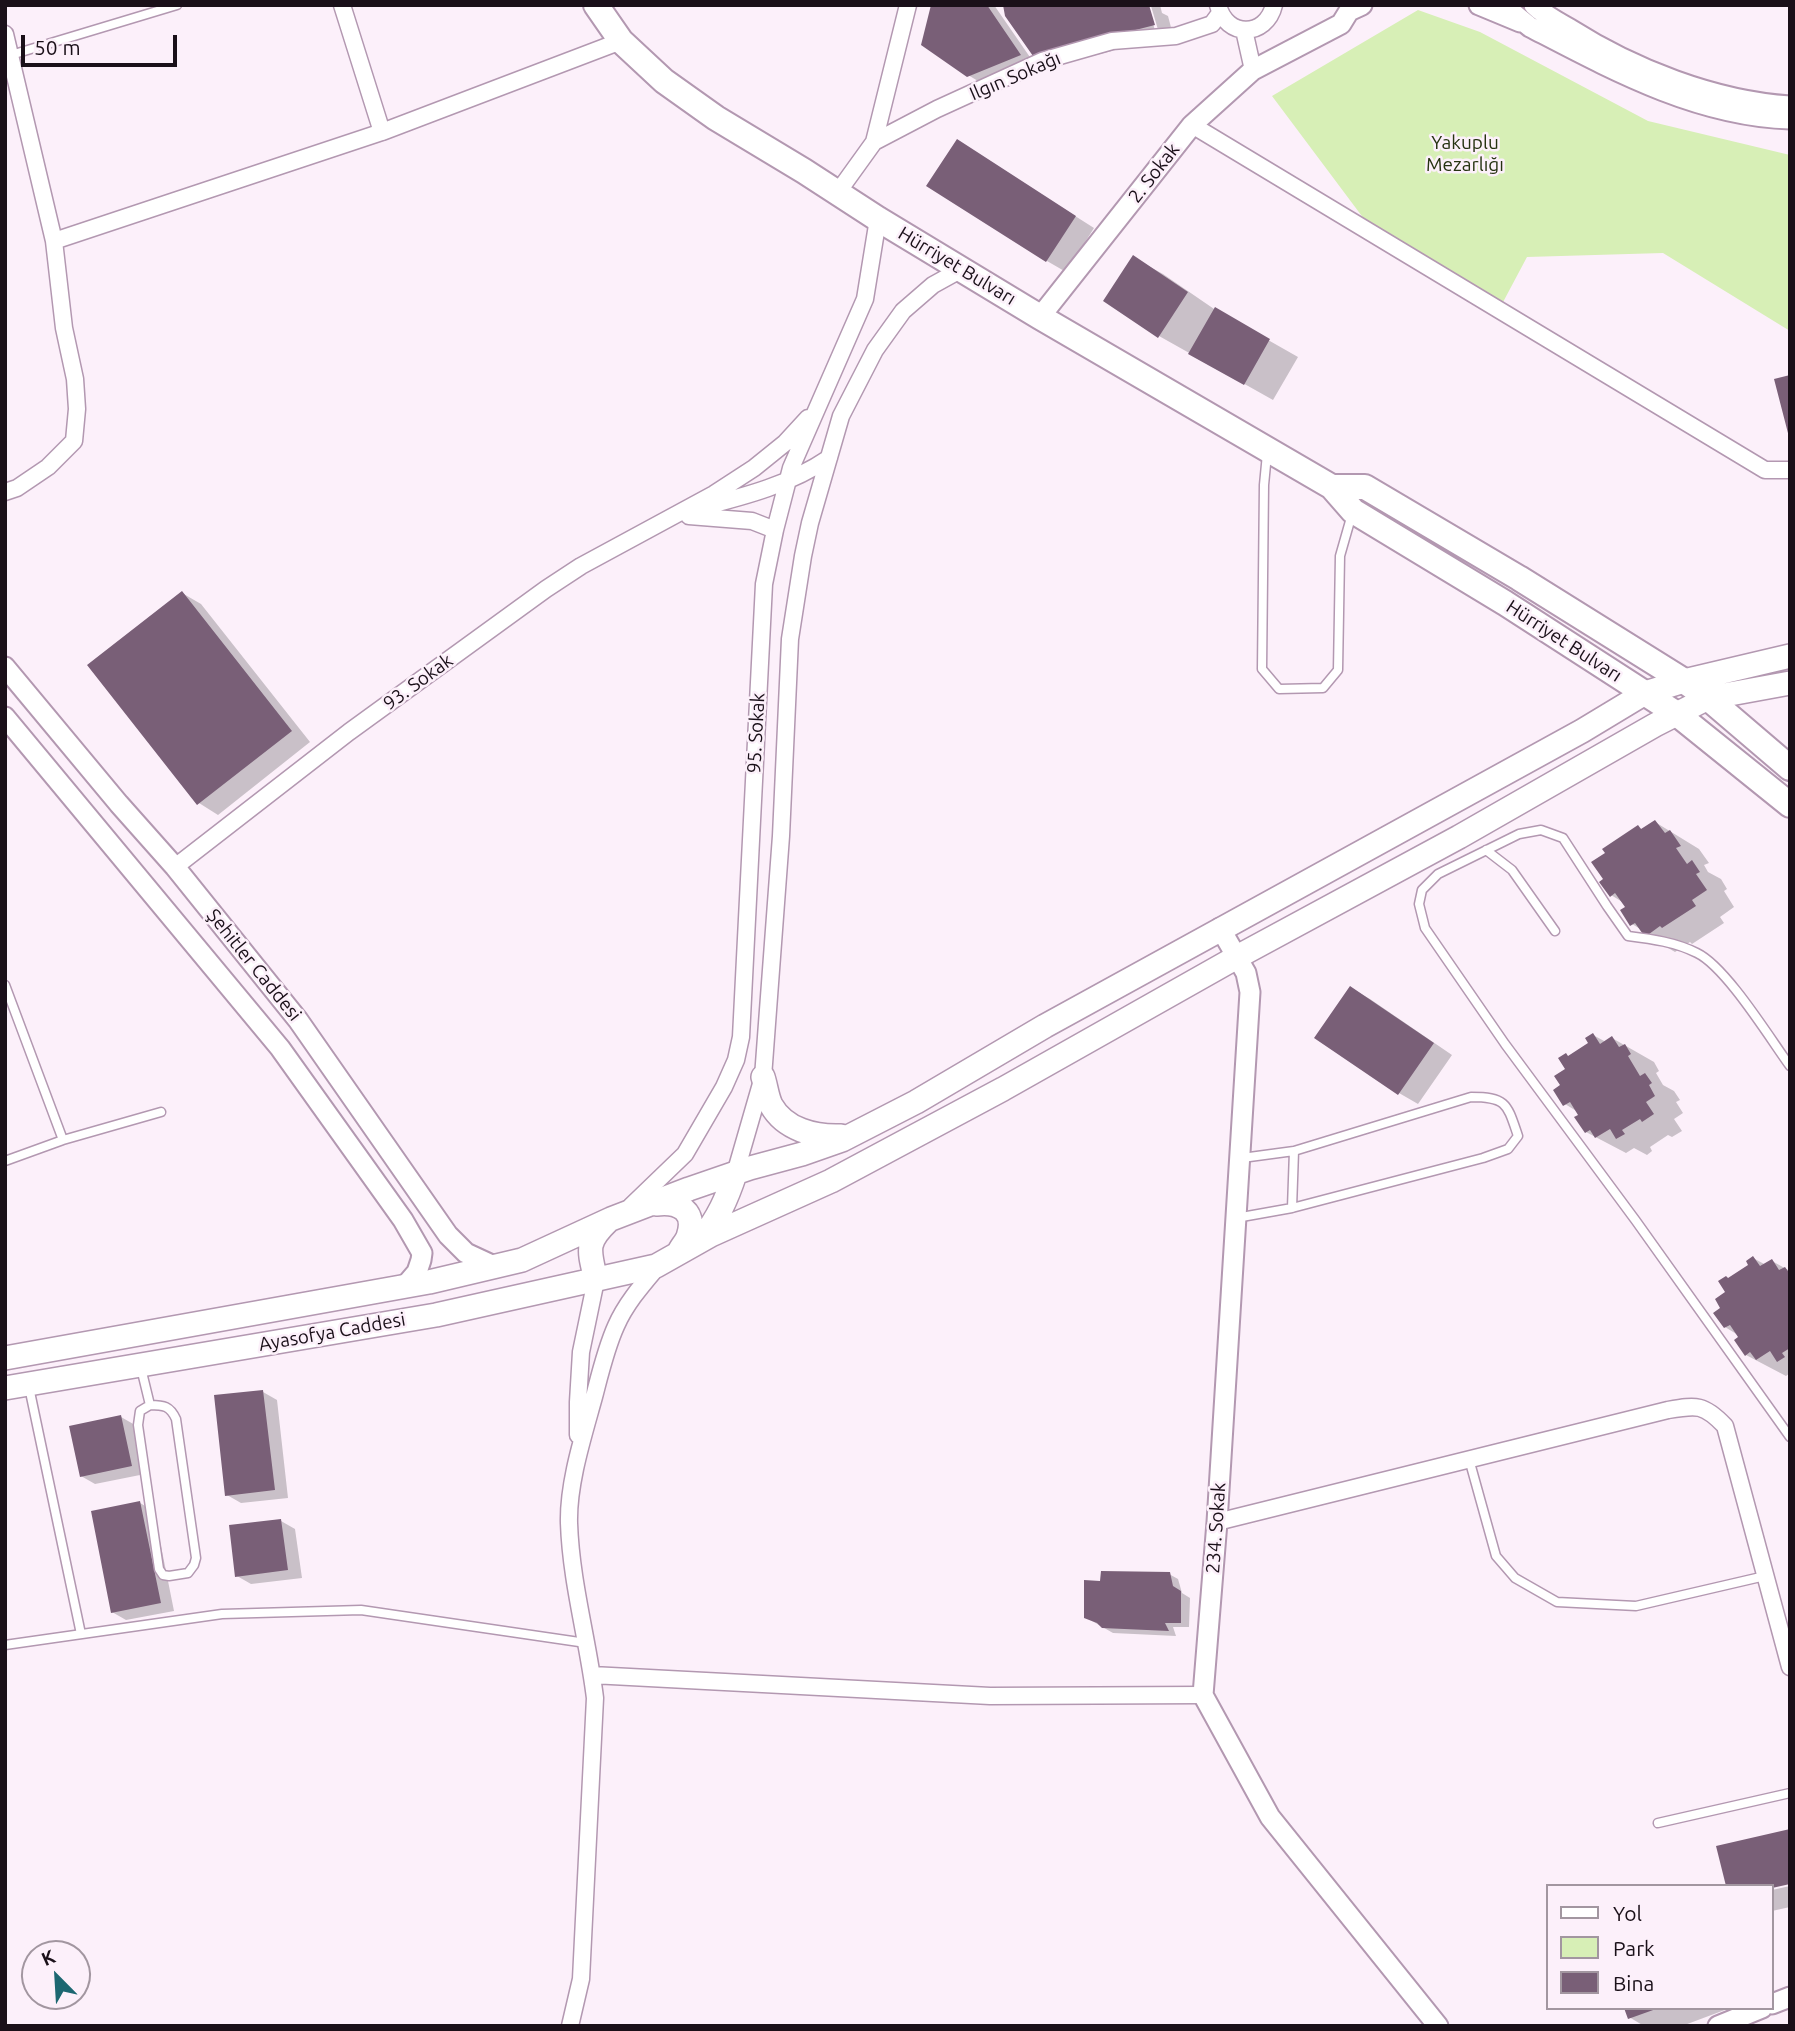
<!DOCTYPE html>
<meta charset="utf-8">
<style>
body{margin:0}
#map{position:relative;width:1795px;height:2031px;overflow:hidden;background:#fcf0fa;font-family:Ubuntu,sans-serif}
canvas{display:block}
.frame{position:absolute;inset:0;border:7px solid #1a1019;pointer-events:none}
.legend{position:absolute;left:1546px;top:1884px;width:228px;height:126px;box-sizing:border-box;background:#fcf0fa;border:2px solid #a296a0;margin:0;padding:9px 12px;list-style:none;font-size:21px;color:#1a1019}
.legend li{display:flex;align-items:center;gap:14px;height:35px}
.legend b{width:35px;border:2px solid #a296a0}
.north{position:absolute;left:21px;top:1940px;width:70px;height:70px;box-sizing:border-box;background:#fcf0fa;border:2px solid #a296a0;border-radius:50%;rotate:336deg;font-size:19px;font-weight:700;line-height:28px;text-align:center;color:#1a1019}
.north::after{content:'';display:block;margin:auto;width:24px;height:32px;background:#1c6771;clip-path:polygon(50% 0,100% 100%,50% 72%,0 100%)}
.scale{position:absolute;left:21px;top:35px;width:156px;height:32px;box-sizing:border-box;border:4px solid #1a1019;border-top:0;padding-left:9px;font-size:21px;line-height:24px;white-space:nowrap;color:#1a1019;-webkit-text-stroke:5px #fcf0fa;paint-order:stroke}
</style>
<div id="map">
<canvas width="1795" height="2031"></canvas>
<div class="frame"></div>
<ul class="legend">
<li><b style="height:9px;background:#fff"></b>Yol</li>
<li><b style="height:19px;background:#d7efb6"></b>Park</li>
<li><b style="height:19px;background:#795f77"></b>Bina</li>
</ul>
<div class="north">K</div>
<div class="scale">50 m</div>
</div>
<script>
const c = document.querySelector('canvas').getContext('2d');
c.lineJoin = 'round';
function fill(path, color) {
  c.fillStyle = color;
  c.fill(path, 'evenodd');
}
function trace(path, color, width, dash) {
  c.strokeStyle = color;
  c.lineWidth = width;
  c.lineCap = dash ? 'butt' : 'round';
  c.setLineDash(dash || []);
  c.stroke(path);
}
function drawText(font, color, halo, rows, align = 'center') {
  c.font = font + ' Ubuntu,sans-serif';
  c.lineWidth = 5;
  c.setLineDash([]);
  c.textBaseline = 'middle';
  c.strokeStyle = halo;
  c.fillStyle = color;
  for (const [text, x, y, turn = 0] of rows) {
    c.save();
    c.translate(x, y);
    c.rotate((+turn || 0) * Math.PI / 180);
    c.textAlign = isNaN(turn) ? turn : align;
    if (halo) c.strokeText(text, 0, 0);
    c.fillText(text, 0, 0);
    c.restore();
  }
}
const green = new Path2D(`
 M1418 10 1480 32 1648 121 1790 155V331L1663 253 1527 257 1502 304 1376 235 1272 96Z`);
const shadow = new Path2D(`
 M933 5H994L1034 63 983 84 968 75Z
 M1005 5H1160L1162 13 1168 16 1173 35 1054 66ZM1148 6H1151L1159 33 1156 34Z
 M976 153 1094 228 1066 272 1047 261Z
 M1134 258 1163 274 1217 311 1298 357 1273 400 1159 336Z
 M182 593 201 604 310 742 218 815 199 803Z
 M1655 822 1699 849 1709 863 1704 865 1708 872 1721 879 1727 889 1724 891 1734 907 1720 917 1724 923 1692 944 1690 942 1675 952 1646 935 1642 930 1632 924 1627 908 1624 903 1611 895 1638 827 1643 830Z
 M1351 988 1370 999 1452 1055 1418 1104 1399 1093Z
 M1593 1035 1606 1042 1612 1038 1654 1062 1659 1071 1656 1073 1663 1085 1674 1091 1680 1100 1676 1102 1683 1113 1674 1119 1682 1131 1672 1137 1668 1135 1650 1147 1652 1151 1647 1155 1634 1148 1626 1153 1586 1132 1578 1112 1565 1104 1563 1086 1568 1070 1569 1057 1591 1043Z
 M1753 1258 1766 1265 1772 1261 1790 1271V1373L1786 1376 1746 1355 1738 1335 1725 1327 1723 1309 1728 1293 1729 1280 1751 1266Z
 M263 1392 277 1400 288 1498 241 1503 227 1495Z
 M121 1417 135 1425 145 1474 95 1484 81 1476Z
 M140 1503 154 1511 174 1611 126 1620 112 1612Z
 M281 1521 295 1529 302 1578 251 1584 237 1576Z
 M1169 1574 1178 1579 1182 1593 1190 1598 1189 1627H1173L1176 1636 1113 1633 1085 1617Z
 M1790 1886V1907L1772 1911V1890Z
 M1626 2008H1730L1682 2026H1644L1629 2017Z`);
const building = new Path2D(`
 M931 5H987L1021 55 967 77 921 45Z
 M1003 5H1149L1155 25 1033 56 1005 16Z
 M957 139 1076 216 1046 262 926 186Z
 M1133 255 1188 292 1158 338 1103 301Z
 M1215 307 1270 339 1244 385 1188 354Z
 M1790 375V437H1789L1774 379Z
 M182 591 292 731 197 805 87 665Z
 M1655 820 1665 833 1670 830 1681 846 1676 848 1687 864 1692 860 1700 872 1696 874 1707 890 1692 900 1696 906 1662 928 1660 926 1645 937 1635 923 1630 926 1620 910 1625 907 1615 893 1610 897 1599 882 1603 879 1591 862 1605 853 1602 849 1638 825 1641 829Z
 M1350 986 1434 1043 1398 1095 1314 1038Z
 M1593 1033 1600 1044 1612 1036 1619 1047 1625 1044 1631 1054 1628 1056 1640 1076 1645 1073 1652 1083 1649 1085 1655 1096 1646 1102 1654 1114 1642 1122 1640 1119 1622 1130 1625 1134 1616 1139 1610 1129 1595 1138 1590 1130 1585 1133 1574 1117 1578 1115 1570 1102 1563 1106 1553 1090 1560 1085 1554 1076 1565 1069 1558 1058 1566 1053 1568 1056 1588 1043 1585 1038Z
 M1753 1256 1760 1266 1772 1259 1779 1270 1785 1267 1790 1274 1788 1279 1790 1282V1348L1782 1353 1785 1357 1777 1362 1770 1351 1756 1360 1750 1352 1745 1356 1734 1340 1738 1337 1730 1325 1724 1328 1713 1313 1720 1308 1715 1299 1725 1292 1718 1281 1726 1276 1728 1278 1748 1265 1746 1261Z
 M263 1390 275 1490 225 1496 214 1395Z
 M121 1415 132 1466 80 1477 69 1426Z
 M140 1501 161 1603 111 1613 91 1511Z
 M281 1519 288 1570 235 1577 229 1525Z
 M1101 1571 1170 1572 1173 1586 1181 1591V1623H1165L1169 1631 1102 1628 1097 1623 1084 1618V1580L1100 1581Z
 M1790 1829V1884L1772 1888V1886H1726L1716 1846Z
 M1624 2008H1656V2009L1628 2019Z`);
const service = new Path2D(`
 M11 55 177 5
 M1267 454 1264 485 1262 669 1279 689 1323 688 1338 670 1340 556 1352 514
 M1486 850 1512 870 1555 931
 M5 985 63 1140
 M1790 1066C1769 1037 1726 967 1697 953 1675 942 1652 939 1628 936L1607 906 1563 838 1541 830 1519 834 1438 874 1422 890 1419 904 1425 928 1505 1044 1636 1221 1790 1437
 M5 1161 63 1140 161 1112
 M1292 1208 1294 1151
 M1236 1218 1292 1208 1483 1158 1508 1149 1518 1136C1507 1104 1507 1097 1471 1097L1294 1151 1242 1158
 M141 1368 150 1405 140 1411 138 1425 159 1569 163 1575 169 1576 188 1573 194 1565 196 1558 176 1419C170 1406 164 1405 150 1405
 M29 1387 81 1634
 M1469 1459 1496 1556 1515 1578 1557 1602 1636 1606 1765 1576
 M5 1645 222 1614 361 1610 586 1643
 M1658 1823 1790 1793`);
const minor = new Path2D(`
 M342 5 382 132
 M1218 5C1226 38 1266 38 1274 5
 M1244 30 1253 70
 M5 34 54 241 64 328 75 379 77 409 74 441 48 467 17 488 5 492
 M1192 125 1765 470H1790
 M874 142 908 5
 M838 192 874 142 937 109 1042 61 1112 41 1176 36 1212 24 1220 13
 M54 241 382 132 621 41
 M702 507C746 496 791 484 829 458
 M689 516 752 521 775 530
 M175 867 349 732 546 589 581 566 714 494 754 468 785 443 808 418
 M735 1174 763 1077 781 836 790 639 803 556 810 523 841 416 875 350 903 311 933 285 962 269
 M631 1206 685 1154 724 1087 736 1060 741 1037 764 584 775 530 791 468 865 299 878 219
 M578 1435V1402L581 1352 596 1280
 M1217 1522 1668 1410C1697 1405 1704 1404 1725 1426L1790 1667
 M592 1675 990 1696 1203 1695
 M570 2026 581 1979 595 1698C588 1640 571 1583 569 1523 568 1483 583 1437 594 1397 600 1374 606 1348 616 1326 626 1303 643 1284 659 1265`);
const tertiary = new Path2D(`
 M1479 5 1520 22
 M1509 5 1513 13 1530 27C1611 69 1696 116 1790 119
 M1534 5C1544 15 1558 22 1570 29 1633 69 1714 101 1790 106
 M1040 317 1192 125 1253 70 1341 24 1349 11 1362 5
 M5 667 119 804 175 867 298 1020 448 1235 466 1253 494 1266
 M5 717 280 1048 403 1220 422 1253 421 1260 417 1272 405 1286
 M1220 928 1246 973 1250 992 1217 1522 1203 1695 1270 1817 1438 2026
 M1772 2004 1790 1997
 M1718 2026 1762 2008`);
const secondary = new Path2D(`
 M763 1077C766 1086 767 1097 771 1105 785 1130 815 1137 841 1136
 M656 1204C679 1201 697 1211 688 1237 686 1242 681 1247 679 1252
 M701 1239C718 1219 727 1198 735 1174
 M596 1280C589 1250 585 1243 608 1221
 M5 1358 429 1282 522 1260 611 1219 689 1189 750 1168 802 1154 842 1140 916 1102 1045 1026 1582 731 1645 693 1684 681 1790 656
 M5 1388 436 1315 656 1266 711 1235 831 1181 1003 1089 1237 957 1459 837 1655 725 1708 698 1790 683`);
const primary = new Path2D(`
 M596 5 621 41 664 81 716 118 804 171 878 219 1040 317 1332 487 1353 511 1505 603 1677 714 1790 805
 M1332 487H1365L1519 578 1684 681 1708 698 1790 768`);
const streetNames = [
 ["Ilgın Sokağı",1015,76,-23],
 ["2. Sokak",1154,173,-52],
 ["Hürriyet Bulvarı",957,266,31],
 ["Hürriyet Bulvarı",1564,641,33],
 ["93. Sokak",418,682,-36],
 ["95. Sokak",756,733,-87],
 ["Şehitler Caddesi",254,965,51],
 ["Ayasofya Caddesi",332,1332,-10],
 ["234. Sokak",1216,1528,-86]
];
const parkNames = [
 ["Yakuplu",1465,143],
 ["Mezarlığı",1465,165]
];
fill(green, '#d7efb6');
fill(shadow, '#0003');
fill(building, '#795f77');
trace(service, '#b398b1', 11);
trace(minor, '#b398b1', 19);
trace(tertiary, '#b398b1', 23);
trace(secondary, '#b398b1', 26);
trace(primary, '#b398b1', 28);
trace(service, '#fff', 8);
trace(minor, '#fff', 16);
trace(tertiary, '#fff', 19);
trace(secondary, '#fff', 23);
trace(primary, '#fff', 24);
drawText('19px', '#1a1019', '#fcf0fa', streetNames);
drawText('19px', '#263311', '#fcf0fa', parkNames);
</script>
